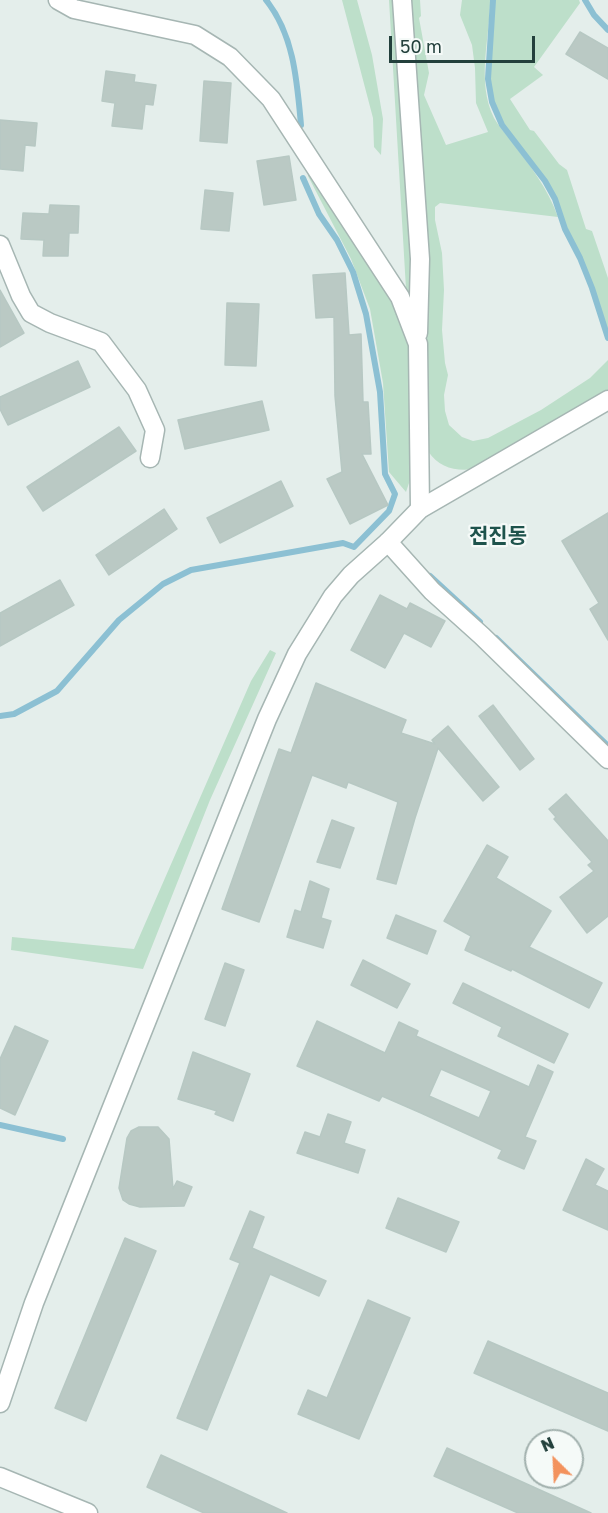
<!DOCTYPE html>
<meta charset="utf-8">
<style>
body{margin:0}
#map{position:relative;width:608px;height:1513px;overflow:hidden;background:#e4eeeb;font-family:"Golos Text",sans-serif}
canvas{display:block}
.north{position:absolute;left:524px;top:1429px;width:60px;height:60px;box-sizing:border-box;background:#f5faf8;border:2px solid #a1b0ad;border-radius:50%;rotate:336deg;font-size:16px;font-weight:700;line-height:24px;text-align:center;color:#23403c}
.north::after{content:'';display:block;margin:auto;width:21px;height:27px;background:#f3925d;clip-path:polygon(50% 0,100% 100%,50% 72%,0 100%)}
.scale{position:absolute;left:389px;top:36px;width:146px;height:27px;box-sizing:border-box;border:3px solid #23403c;border-top:0;padding-left:8px;font-size:18px;line-height:21px;white-space:nowrap;color:#23403c;-webkit-text-stroke:4px #f5faf8;paint-order:stroke}
</style>
<div id="map">
<canvas width="608" height="1513"></canvas>
<div class="north">N</div>
<div class="scale">50 m</div>
</div>
<script>
const c = document.querySelector('canvas').getContext('2d');
c.lineJoin = 'round';
function fill(path, color) {
  c.fillStyle = color;
  c.fill(path, 'evenodd');
}
function trace(path, color, width, dash) {
  c.strokeStyle = color;
  c.lineWidth = width;
  c.lineCap = dash ? 'butt' : 'round';
  c.setLineDash(dash || []);
  c.stroke(path);
}
function drawText(font, color, halo, rows, align = 'center') {
  c.font = font + ' "Golos Text","Noto Sans KR",sans-serif';
  c.lineWidth = 4.5;
  c.setLineDash([]);
  c.textBaseline = 'middle';
  c.strokeStyle = halo;
  c.fillStyle = color;
  for (const [text, x, y, turn = 0] of rows) {
    c.save();
    c.translate(x, y);
    c.rotate((+turn || 0) * Math.PI / 180);
    c.textAlign = isNaN(turn) ? turn : align;
    if (halo) c.strokeText(text, 0, 0);
    c.fillText(text, 0, 0);
    c.restore();
  }
}
const green = new Path2D(`
 M342 0H357L372 55 383 119 381 155 374 147 373 118Z
 M389 0H394L413 299 406 289Z
 M408 0H420L421 16 419 18 429 73 424 95 446 145 488 132 476 103 475 68 472 45 460 15 462 0H490C490 39 476 81 494 118 499 127 507 135 513 143 531 167 548 189 558 217L440 203 435 207V220L442 253 444 290 442 330 445 363 448 375 444 395 445 411 449 425 462 437 473 441 488 438 541 410 590 378 608 360V390L480 468C460 472 440 470 428 451L426 298Z
 M494 0H579L580 3 534 67 543 75 510 99 530 130 534 131 559 164 567 170 586 229 592 231 608 278V333L594 288 566 228 556 198 546 180 503 124 493 101 489 79Z
 M307 164 392 296 414 348V468L406 492 389 472 383 383 370 309 351 259 308 176Z
 M270 650 276 653 210 800 143 969 11 950 12 937 134 949 251 681Z`);
const stream = new Path2D(`
 M266 0C294 35 297 81 301 125
 M493 0 488 79 492 102 502 125 545 181 555 199 565 229 580 258 592 288 608 338
 M585 0 594 15 608 30
 M430 576 480 622
 M496 638 608 746
 M0 716 14 714 57 691 119 620 163 584 191 570 343 543 354 547 389 511 395 494 385 474 380 392 366 314 353 272 337 240 319 214 303 178
 M0 1125 63 1139`);
const building = new Path2D(`
 M580 32 608 48V79L566 54Z
 M106 71 135 75 134 82 156 85 153 105 145 104 142 129 112 126 115 103 102 101Z
 M204 81 231 83 227 143 200 141Z
 M0 120 37 123 35 146 25 145 23 171 0 169Z
 M289 156 296 200 264 205 257 161Z
 M205 190 233 193 229 231 201 229Z
 M50 205 79 206 78 233H69L68 256H43L44 240 21 239 23 213 49 214Z
 M345 273 349 335 361 334 363 402H368L371 454H362L388 505 350 524 327 479 342 472 335 396 334 317 316 318 313 275Z
 M0 290 24 333 0 347Z
 M227 303 259 304 256 366 225 365Z
 M78 361 90 387 8 425 0 409V397Z
 M262 401 269 430 185 449 178 420Z
 M119 427 136 451 43 511 27 487Z
 M281 481 293 506 220 543 207 518Z
 M164 509 177 529 109 575 96 555Z
 M608 513V640L590 609 599 603 562 541Z
 M60 580 74 605 0 646V613Z
 M380 595 407 609 410 603 445 621 431 647 404 633 385 668 351 650Z
 M316 683 406 720 401 733 435 744 432 740 448 726 499 787 483 801 438 748 415 818 396 884 377 879 398 802 348 782 346 788 312 775 259 922 222 909 279 749 291 753Z
 M493 705 534 759 520 770 479 716Z
 M566 794 608 841V916L587 933 560 897 594 871 588 865 592 862 554 819 556 817 549 809Z
 M332 820 354 828 340 868 317 862Z
 M487 845 508 857 496 878 551 911 529 947 602 983 589 1008 512 969 511 971 465 950 471 936 444 921Z
 M310 881 329 889 321 918 331 921 323 948 287 937 295 910 301 912Z
 M396 915 436 931 427 954 387 938Z
 M363 960 410 984 397 1008 351 985Z
 M225 963 244 970 225 1026 205 1019Z
 M463 983 568 1034 554 1063 498 1036 502 1027 453 1003Z
 M317 1021 385 1053 399 1022 418 1031 416 1036 529 1087 538 1065 553 1072 525 1137 536 1141 524 1169 498 1158 502 1150 421 1113 382 1096 379 1101 297 1066ZM441 1069 491 1091 479 1118 429 1096Z
 M15 1026 48 1041 15 1115 0 1108V1059Z
 M193 1052 250 1074 233 1121 215 1114 217 1111 178 1099Z
 M328 1114 351 1122 344 1143 365 1150 358 1173 297 1153 305 1132 320 1137Z
 M139 1127H158L169 1139 173 1189 177 1181 192 1187 184 1206 140 1207 129 1204 123 1200 119 1188 127 1138 131 1131Z
 M586 1159 604 1169 595 1185 608 1191V1230L563 1210Z
 M398 1198 459 1222 446 1252 386 1228Z
 M250 1211 264 1217 252 1248 326 1281 319 1296 270 1274 207 1430 177 1418 240 1263 230 1259Z
 M125 1238 156 1251 86 1421 55 1408Z
 M368 1300 410 1318 359 1439 298 1414 308 1390 327 1398Z
 M488 1341 608 1393V1431L474 1373Z
 M447 1448 591 1513H518L434 1476Z
 M161 1455 287 1513H204L147 1487Z`);
const minor = new Path2D(`
 M58 0 74 9 195 35 230 57 271 99 400 297 418 344 420 509
 M402 0 420 259 418 333
 M0 245 21 296 31 313 50 323 101 342 137 390 155 430 150 458
 M388 542 432 591 482 636 608 759`);
const tertiary = new Path2D(`
 M0 1403 34 1303 267 719 297 654 333 596 351 575 388 542 420 509 608 400
 M0 1477 88 1513`);
const quarterNames = [
 ["전진동",498,536]
];
fill(green, '#bddfca');
trace(stream, '#8cc0d3', 6);
fill(building, '#bac9c4');
trace(building, '#b7c8c3', 1.5);
trace(minor, '#a6b6b3', 21);
trace(tertiary, '#a6b6b3', 21);
trace(minor, '#fff', 18);
trace(tertiary, '#fff', 18);
drawText('bold 21px', '#1e534c', '#f5faf8', quarterNames);
</script>
